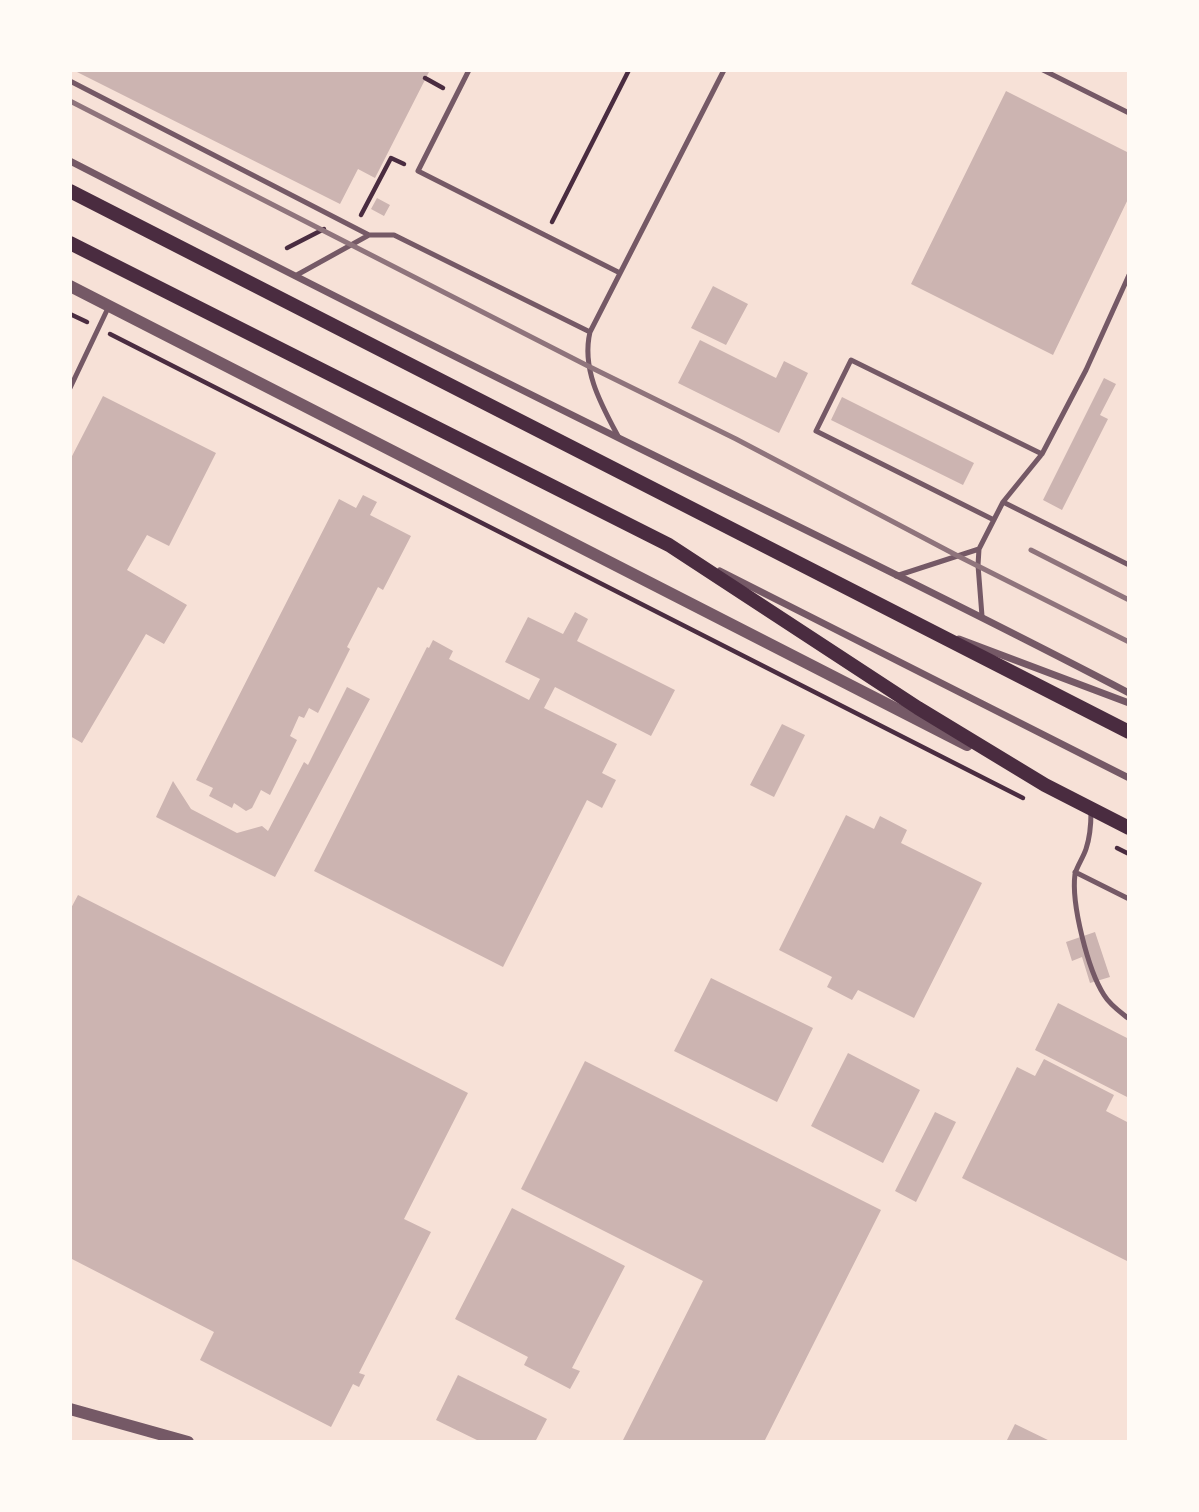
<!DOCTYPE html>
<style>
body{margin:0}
#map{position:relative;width:1199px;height:1512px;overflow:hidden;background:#f7e1d7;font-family:"PT Sans Narrow",sans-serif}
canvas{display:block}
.frame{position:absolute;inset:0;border:72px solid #fffaf5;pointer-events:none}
</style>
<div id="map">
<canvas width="1199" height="1512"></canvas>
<div class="frame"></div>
</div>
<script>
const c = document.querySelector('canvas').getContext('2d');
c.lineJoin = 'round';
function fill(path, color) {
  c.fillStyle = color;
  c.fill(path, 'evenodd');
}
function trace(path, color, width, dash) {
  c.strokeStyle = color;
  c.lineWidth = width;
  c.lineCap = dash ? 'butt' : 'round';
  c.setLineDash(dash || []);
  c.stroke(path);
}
const building = new Path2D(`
 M73 70H430L375 178 358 169 340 204Z
 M1006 91 1129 153V197L1053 355 911 284Z
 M377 198 390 205 384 216 371 209Z
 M713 286 748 304 726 345 691 328Z
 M700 340 776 378 784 361 808 373 779 433 678 383Z
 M1104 378 1116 384 1100 415 1108 419 1062 510 1043 500Z
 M103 396 216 453 169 546 147 535 127 570 187 605 164 644 146 634 82 743 70 736V460Z
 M842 397 974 463 963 485 831 420Z
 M363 495 377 502 370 515 411 536 383 590 378 587 347 647 350 649 318 713 309 708 304 718 299 716 290 736 297 740 270 795 261 790 252 808 246 811 234 803 232 808 209 796 213 788 196 780 339 499 356 508Z
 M575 612 588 619 577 641 675 690 651 736 555 687 544 708 617 744 602 773 616 780 602 808 587 800 503 967 314 871 427 647 429 648 433 640 453 651 449 659 529 700 540 679 505 662 528 617 563 634Z
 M347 687 370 699 275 877 156 817 173 781 191 809 237 833 262 826 268 831 304 762 308 765Z
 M782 724 805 735 774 797 750 785Z
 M846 815 874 829 880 816 907 830 901 843 982 883 914 1018 858 990 852 1000 827 987 832 977 779 950Z
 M78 895 468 1093 404 1219 431 1232 359 1373 365 1375 359 1387 353 1384 331 1427 200 1360 214 1332 70 1258V910Z
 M1095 932 1110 977 1090 983 1082 957 1072 961 1066 942Z
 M711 978 813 1028 777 1102 674 1051Z
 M1058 1003 1129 1039V1098L1035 1050Z
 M848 1053 920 1090 883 1163 811 1126Z
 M1044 1059 1114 1095 1106 1111 1129 1123V1262L962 1178 1017 1067 1035 1076Z
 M585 1061 881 1210 764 1442H622L703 1281 521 1189Z
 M935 1112 956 1122 916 1202 895 1191Z
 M512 1208 625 1266 572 1368 580 1371 570 1389 524 1365 528 1357 455 1319Z
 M458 1375 547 1419 535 1442H481L436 1420Z
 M1015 1424 1052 1442H1006Z`);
const path = new Path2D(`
 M425 78 443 88
 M361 215 391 158 404 164
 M552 222 629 70
 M287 248 324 229
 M70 314 87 322
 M110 334 1023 798
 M1117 848 1129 854`);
const service = new Path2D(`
 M469 70 418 171 620 273
 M1043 70 1129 113
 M70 81 369 235
 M295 276 369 235H394L590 332
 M70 388 109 306
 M619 438C602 406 581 370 590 332L724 70
 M1003 502 1129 565
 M994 520 816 431 851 360 1042 454
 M896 576 979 549
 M982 616 978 565 979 549 1003 502 1042 454 1086 370 1129 275
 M1091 812C1091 825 1090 837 1086 849 1083 858 1077 866 1075 874 1071 904 1088 970 1104 995 1110 1005 1119 1011 1128 1018
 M1075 872 1129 899`);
const minor = new Path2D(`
 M70 161C259 258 448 354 639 448 803 529 967 608 1129 693
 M720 571 1129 778
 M959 639 1129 703`);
const tertiary = new Path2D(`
 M70 286 967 745
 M70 1409 188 1442`);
const secondary = new Path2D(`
 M70 191 1129 732
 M70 243 669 545 918 708 1045 785 1129 828`);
const rail = new Path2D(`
 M70 101 588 366 736 439 958 556 1129 642
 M1031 550 1129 600`);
fill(building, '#ccb4b1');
trace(path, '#4a2c40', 4.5);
trace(service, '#755966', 5);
trace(minor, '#755966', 7);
trace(tertiary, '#755966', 12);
trace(secondary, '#4a2c40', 14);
trace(rail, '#8f747c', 5);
</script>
